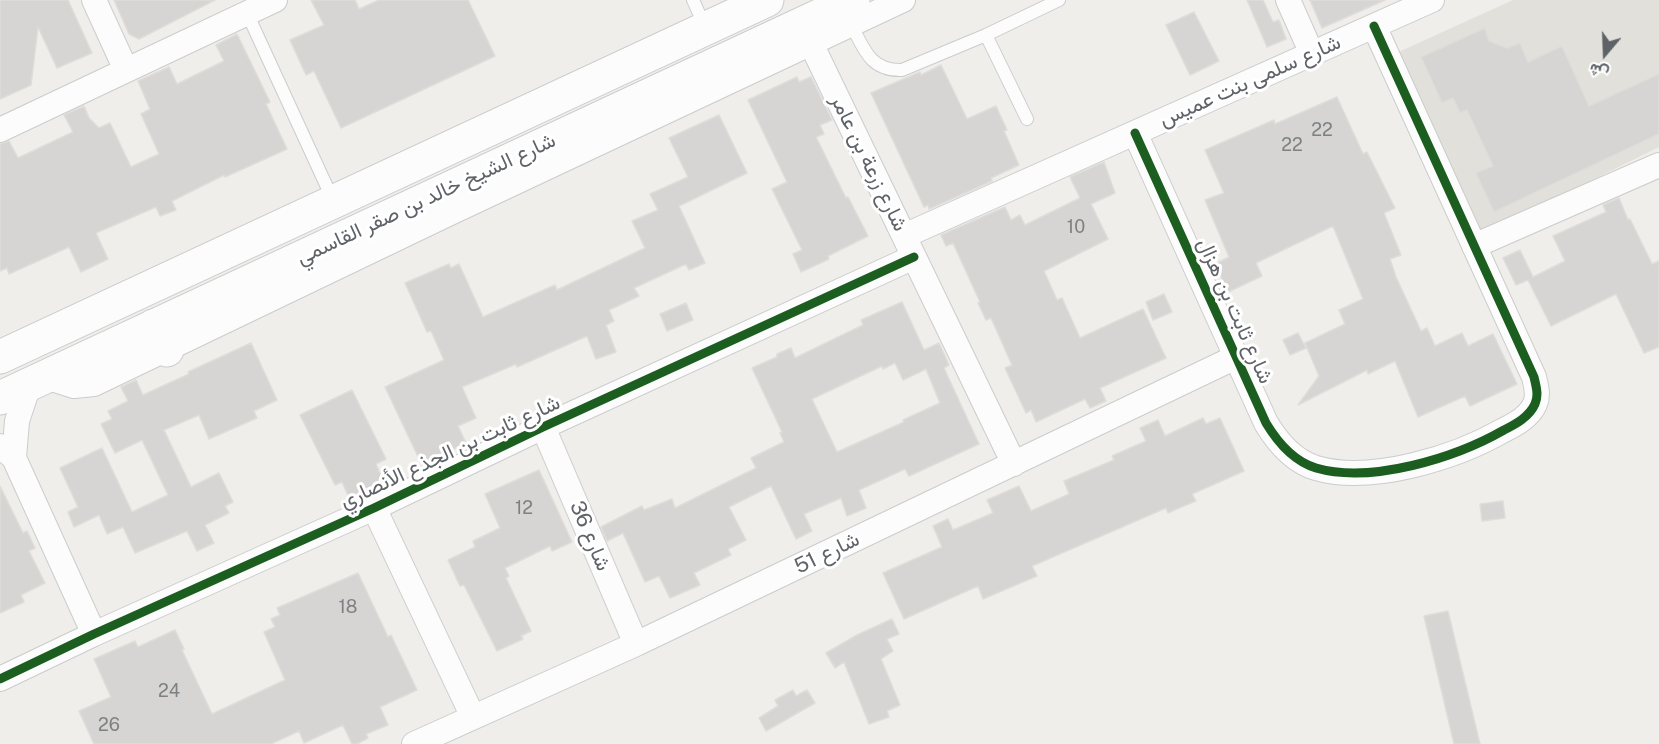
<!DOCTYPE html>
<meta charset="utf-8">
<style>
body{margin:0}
#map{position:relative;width:1659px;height:744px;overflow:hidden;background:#efeeea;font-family:"Public Sans",Vazirmatn,sans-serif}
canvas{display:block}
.north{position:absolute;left:1575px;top:24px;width:60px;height:60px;-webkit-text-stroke:4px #fff;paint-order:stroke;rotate:199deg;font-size:16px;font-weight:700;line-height:24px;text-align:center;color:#5f6368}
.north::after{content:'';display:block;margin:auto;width:21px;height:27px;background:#5f6368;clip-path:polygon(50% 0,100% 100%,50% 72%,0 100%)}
</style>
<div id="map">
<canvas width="1659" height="744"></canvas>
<div class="north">ش</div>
</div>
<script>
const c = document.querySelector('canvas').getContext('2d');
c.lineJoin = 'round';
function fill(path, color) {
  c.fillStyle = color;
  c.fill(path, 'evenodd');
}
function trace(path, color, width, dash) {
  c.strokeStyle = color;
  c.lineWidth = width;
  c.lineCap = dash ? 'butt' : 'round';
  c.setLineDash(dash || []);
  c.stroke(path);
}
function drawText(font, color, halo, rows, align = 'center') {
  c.font = font + ' "Public Sans",Vazirmatn,sans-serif';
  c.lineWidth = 6;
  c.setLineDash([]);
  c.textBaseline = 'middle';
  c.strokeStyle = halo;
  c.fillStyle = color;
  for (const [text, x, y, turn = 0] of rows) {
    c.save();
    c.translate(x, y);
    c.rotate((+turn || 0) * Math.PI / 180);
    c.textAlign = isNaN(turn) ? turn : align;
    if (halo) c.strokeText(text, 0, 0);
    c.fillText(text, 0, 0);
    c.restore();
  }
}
const education = new Path2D(`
 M1513 0H1659V147L1479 236 1392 55Z`);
const building = new Path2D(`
 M0 0H68L92 53 57 68 38 27 31 85 0 99Z
 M114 0H215L139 39 129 34Z
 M311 0H355L359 9 379 0H468L495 56 341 128 314 71 306 75 290 40 324 25Z
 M1247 0H1263L1273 22 1279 20 1286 39 1267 47Z
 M1310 0H1385L1322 28Z
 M1194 12 1219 61 1190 75 1166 25Z
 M1485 28 1489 41 1507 48 1520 43 1528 62 1562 46 1589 106 1659 74V134L1494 212 1476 173 1493 166 1467 110 1460 113 1453 98 1442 103 1421 57Z
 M237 34 270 102 266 104 287 149 225 177 224 175 172 201 176 210 160 216 156 207 96 233 108 259 81 272 69 247 9 274 7 268 0 271V144L9 141 18 158 73 132 64 115 84 106 89 118 99 128 110 123 131 167 159 154 141 114 150 109 138 81 169 67 177 84 224 61 216 45Z
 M941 65 967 119 996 106 1007 130 1004 131 1019 165 991 178 992 181 929 209 928 205 924 207 871 93 920 72 921 75Z
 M797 77 799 82 811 77 832 120 820 125 824 134 816 137 846 198 848 197 868 236 828 256 829 259 801 272 793 254 802 250 772 189 787 182 748 100Z
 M1337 97 1363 154 1367 152 1395 208 1384 213 1401 255 1390 259 1396 277 1421 331 1427 328 1435 346 1462 333 1468 346 1493 334 1517 384 1470 406 1465 396 1418 417 1395 361 1368 374 1367 370 1298 405 1319 376 1305 343 1345 324 1339 310 1363 299 1333 226 1256 263 1262 276 1228 292 1215 264 1229 257 1205 200 1224 193 1205 150 1274 120 1275 124Z
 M719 115 747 173 679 206 705 263 689 270 686 264 634 288 639 296 609 310 614 321 606 325 616 352 596 359 587 336 517 367 516 364 462 387 476 418 458 426 466 443 422 465 385 387 444 360 431 331 427 332 405 283 449 264 451 268 459 264 483 317 555 285 557 290 645 248 632 221 658 210 650 194 688 177 669 138Z
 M1104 162 1115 193 1091 204 1108 239 1044 271 1057 300 1062 298 1080 338 1143 309 1166 358 1100 388 1106 401 1090 408 1085 399 1036 422 1031 410 1026 413 1005 368 1012 365 991 318 986 320 978 303 980 302 953 243 946 246 941 235 1005 207 1011 220 1020 215 1025 225 1080 198 1070 177Z
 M1619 198 1628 220 1630 219 1652 264 1659 261V347L1644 353 1616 294 1551 326 1528 280 1516 285 1503 258 1520 250 1533 277 1565 261 1553 236 1606 212 1603 205Z
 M1164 294 1172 312 1153 320 1146 302Z
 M902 302 924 350 939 343 949 365 944 368 979 444 909 476 905 469 859 490 866 508 847 516 841 498 804 514 812 531 796 539 771 486 729 507 746 540 728 549 731 555 694 573 700 585 670 598 659 576 645 582 623 533 607 541 601 527 642 506 644 510 672 499 675 508 756 468 751 458 784 442 780 433 782 432 752 368 777 357V354L791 348 795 358 863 325 861 320ZM895 363 903 380 926 369 940 403 903 420 904 422 837 452 812 399 882 366 883 369Z
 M686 303 693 320 667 331 660 314Z
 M1298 333 1306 348 1290 355 1283 340Z
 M251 343 277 400 254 411 257 418 209 439 199 415 164 430 191 487 219 473 233 502 225 506 229 513 205 525 214 543 197 551 187 531 135 553 123 527 107 534 99 515 74 527 68 512 78 507 60 468 102 448 132 512 168 495 142 440 115 453 101 424 112 419 108 411 128 401 121 387 136 380 143 395 189 374 188 372Z
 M352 390 386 459 376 464 385 484 350 500 342 482 335 485 300 415Z
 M1203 418 1206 424 1220 418 1244 471 1192 494 1196 501 1179 508 1168 513 1166 508 1032 566 1037 576 983 599 978 586 904 619 883 573 942 547 933 526 948 519 953 530 993 513 987 500 1019 486 1031 511 1069 494 1064 481 1114 460 1112 456 1146 441 1140 428 1158 420 1165 436Z
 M539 470 572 542 552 551 550 546 505 568 509 576 506 578 531 631 521 636 523 639 497 651 464 585 460 586 448 560 475 547 473 541 500 528 485 494Z
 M0 486 23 533 27 531 35 548 29 551 45 583 21 595 24 602 0 613Z
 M1503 501 1505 518 1482 521 1480 504Z
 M358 573 388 637 391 635 417 690 380 707 388 725 366 734 368 738 357 744H352L343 725 304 743 299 731 271 744H94L79 711 111 697 94 659 135 641 138 647 175 630 184 649 182 650 212 714 285 680 264 632 275 627 271 619 280 615 277 608Z
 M1448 611 1480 744H1454L1424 616Z
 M892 619 899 634 887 639 893 651 881 659 900 705 887 711 889 717 869 724 844 662 835 668 826 653 857 635Z
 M793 690 796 696 807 690 815 703 766 731 759 718 778 706 775 700Z`);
const lane = new Path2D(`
 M693 0 705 27
 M247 13 333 200
 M851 24C864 49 870 71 902 70L986 35 1059 0
 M986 35 1027 119`);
const street = new Path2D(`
 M94 0 126 70
 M1288 0 1312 54
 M804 29 1014 464
 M0 130 275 0
 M1135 133 1266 423C1278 443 1293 461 1316 468 1371 484 1455 458 1504 430 1516 424 1529 417 1535 404 1539 395 1536 386 1534 377L1374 26
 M904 236 1432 0
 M1474 246 1659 165
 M46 377 74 386 94 384 446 215 903 0
 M543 427 636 644
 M0 446 14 458 94 634
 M14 458 17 421 29 385
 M374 508 473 717
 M0 679 94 634 374 508 543 427 914 257
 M414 744 636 644 1236 357`);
const secondary = new Path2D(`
 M153 326 167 350
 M0 357 767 0
 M0 398 853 0`);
const cycleway = new Path2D(`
 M1135 133 1266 423C1278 443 1293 461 1316 468 1371 484 1455 458 1504 430 1516 424 1529 417 1535 404 1539 395 1536 386 1534 377L1374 26
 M0 679 94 634 374 508 543 427 914 257`);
const numberNames = [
 ["22",1322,130],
 ["22",1292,145],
 ["10",1076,227],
 ["12",524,508],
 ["18",348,607],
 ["24",169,691],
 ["26",109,725]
];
const streetNames = [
 ["شارع سلمى بنت عميس",1250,81,-24],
 ["شارع زرعة بن عامر",869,163,64],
 ["شارع الشيخ خالد بن صقر القاسمي",426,199,-25],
 ["شارع ثابت بن هزال",1235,311,66],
 ["شارع ثابت بن الجذع الأنصاري",450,452,-25],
 ["شارع 36",590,536,67],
 ["شارع 51",827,553,-26]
];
fill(education, '#e2e0da');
fill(building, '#d6d5d3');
trace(building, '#deddd9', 1.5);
trace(lane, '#cbcccc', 14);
trace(street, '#cbcccc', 26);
trace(secondary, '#cacacb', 35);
trace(lane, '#fdfcfc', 12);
trace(street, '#fdfcfc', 24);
trace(secondary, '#fdfcfc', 33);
trace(cycleway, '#1b5e20', 9);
drawText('18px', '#7e8184', null, numberNames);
drawText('21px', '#5f6368', '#fff', streetNames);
</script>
